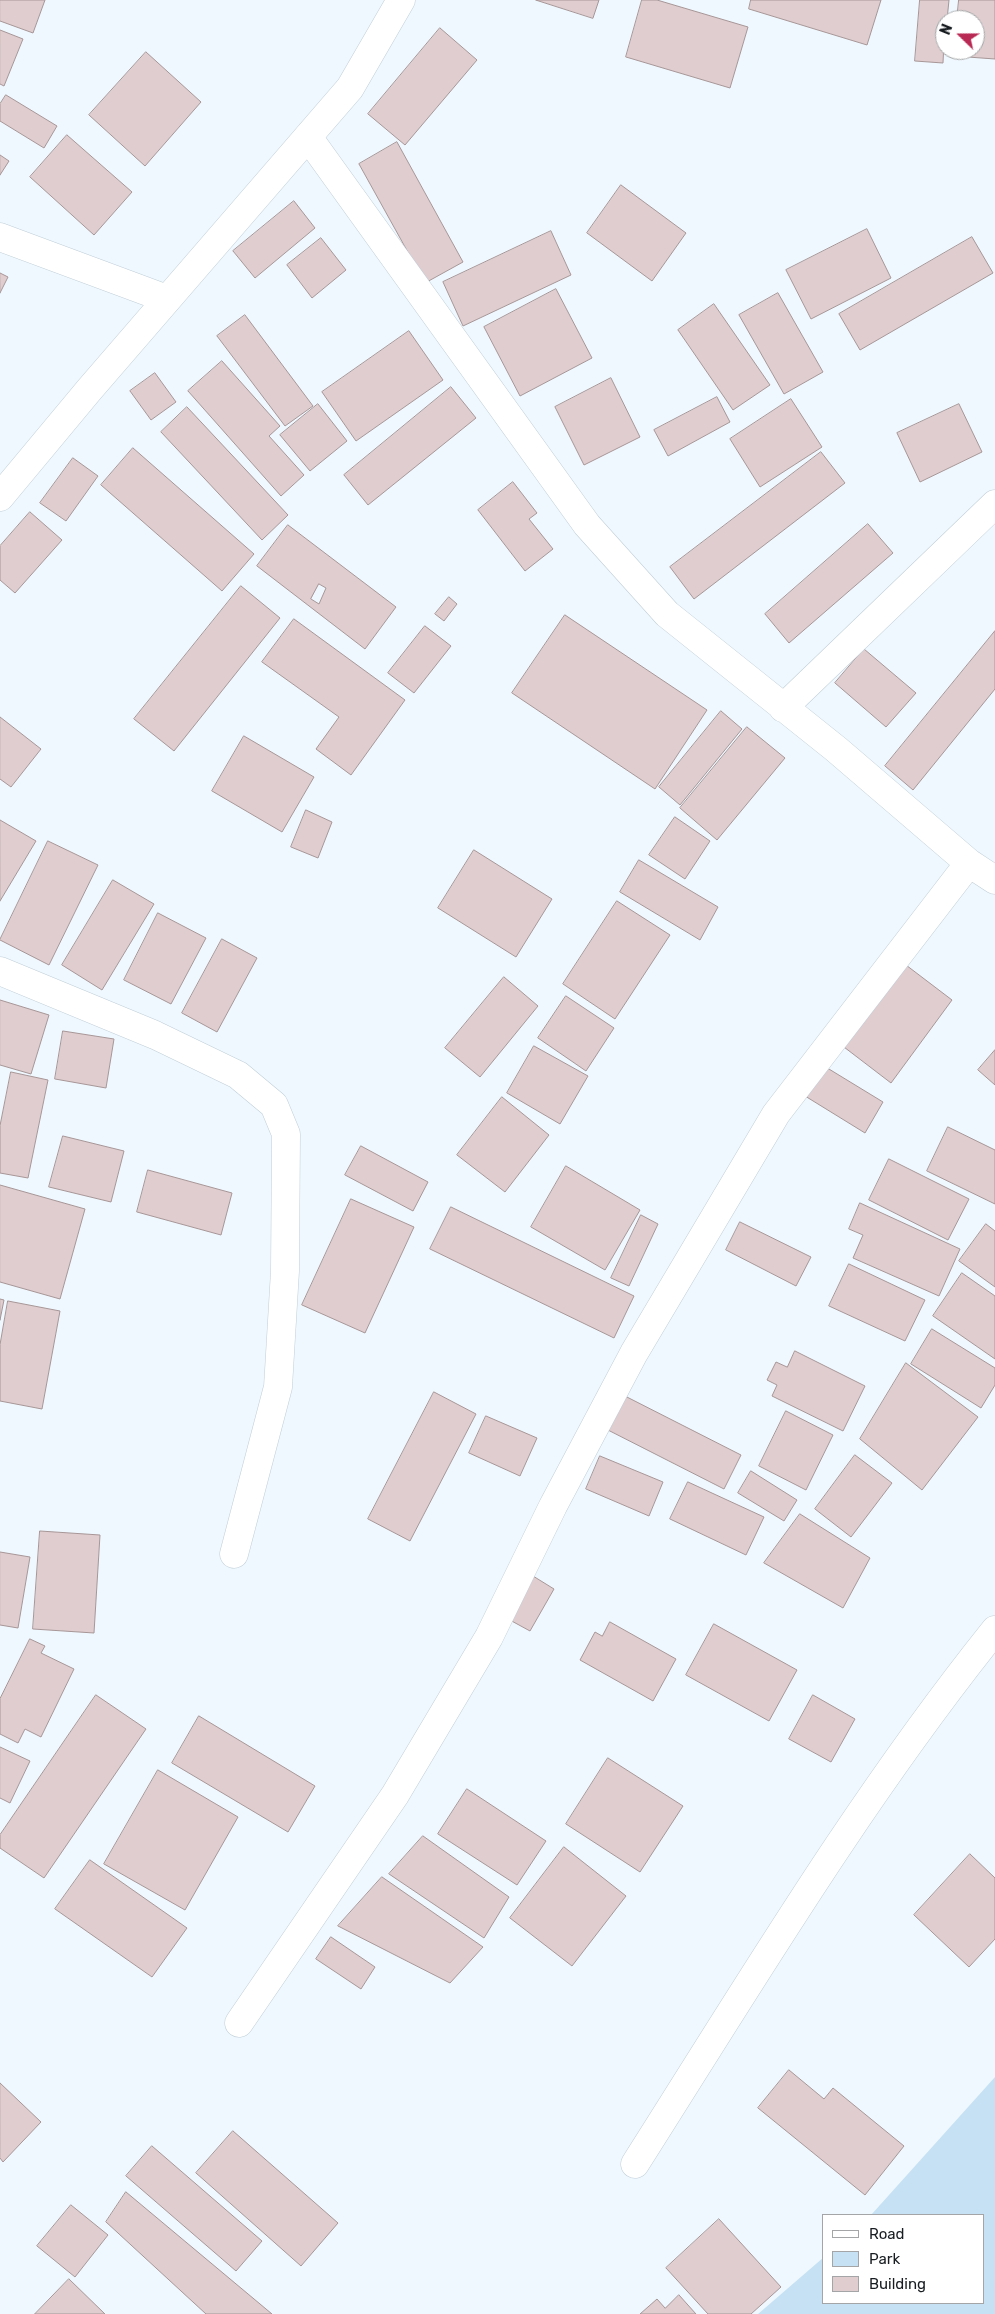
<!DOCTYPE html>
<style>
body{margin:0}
#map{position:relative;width:995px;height:2314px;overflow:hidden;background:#eff8fe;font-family:Rubik,sans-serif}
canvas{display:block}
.legend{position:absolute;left:822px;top:2214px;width:162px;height:90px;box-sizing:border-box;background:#fff;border:1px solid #a3a5a6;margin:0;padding:6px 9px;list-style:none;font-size:15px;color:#181d21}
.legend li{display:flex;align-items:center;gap:10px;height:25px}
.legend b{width:25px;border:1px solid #a3a5a6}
.north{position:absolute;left:935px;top:10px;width:50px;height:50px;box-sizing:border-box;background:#fff;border:1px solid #a3a5a6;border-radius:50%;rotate:292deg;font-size:14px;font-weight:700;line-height:20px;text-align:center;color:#181d21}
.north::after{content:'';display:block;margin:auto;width:18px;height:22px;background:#b82953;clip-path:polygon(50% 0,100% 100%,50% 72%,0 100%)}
</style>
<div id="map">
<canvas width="995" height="2314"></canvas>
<ul class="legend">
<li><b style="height:6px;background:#fff"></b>Road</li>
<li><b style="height:14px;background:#c7e1f4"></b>Park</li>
<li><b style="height:14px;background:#dfcdcf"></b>Building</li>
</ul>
<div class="north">N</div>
</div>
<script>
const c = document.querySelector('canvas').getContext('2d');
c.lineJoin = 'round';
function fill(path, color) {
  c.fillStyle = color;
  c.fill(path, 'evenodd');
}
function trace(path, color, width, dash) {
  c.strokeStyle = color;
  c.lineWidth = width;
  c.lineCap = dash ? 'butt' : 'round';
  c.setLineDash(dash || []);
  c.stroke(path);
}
const green = new Path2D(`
 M995 2077V2314H758L824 2257V2303H984V2215H871Z`);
const building = new Path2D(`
 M0 0H45L33 33 0 21Z
 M536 0H599L593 18Z
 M642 0H657L748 27 730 88 626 57Z
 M751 0H881L867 45 749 9Z
 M920 0H949L947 20H945L943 63 915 61Z
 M959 0H995V59L954 56 955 50H975V20H957Z
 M440 28 477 60 405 145 368 114Z
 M0 30 23 39 4 86 0 84Z
 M146 52 201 102 145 166 89 115Z
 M6 95 57 126 44 148 0 121V104Z
 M67 135 132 192 94 235 30 177Z
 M397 142 463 262 425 283 359 164Z
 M0 155 9 161 0 175Z
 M621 185 686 233 652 281 587 233Z
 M294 201 315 228 255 278 233 251Z
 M867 229 891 278 811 319 786 270Z
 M551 231 571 275 463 326 443 282Z
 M972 237 993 273 860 350 839 314Z
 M321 238 346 270 312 298 287 265Z
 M0 273 8 277 0 293Z
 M556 289 592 358 520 396 484 327Z
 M778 293 823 372 784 394 739 315Z
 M714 304 770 385 733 410 678 330Z
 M245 315 313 406 285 426 217 336Z
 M409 331 443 380 356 441 322 392Z
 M222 361 280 426 269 436 304 475 281 496 188 391Z
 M155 373 176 402 151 420 130 391Z
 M611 378 640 437 584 465 555 407Z
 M451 387 476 418 368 505 344 475Z
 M717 397 730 422 668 456 654 430Z
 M791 399 822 447 760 487 730 439Z
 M318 404 347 441 310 471 280 435Z
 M959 404 982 452 920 482 897 433Z
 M187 407 288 515 262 540 161 432Z
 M133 448 254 554 222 591 101 485Z
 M821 452 845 483 694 599 670 567Z
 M73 458 98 476 66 521 40 503Z
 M513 482 537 513 529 519 553 549 525 571 478 510Z
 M30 512 62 540 15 593 0 580V546Z
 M868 524 893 553 789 643 765 614Z
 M288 525 396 607 365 649 257 566ZM319 584 326 588 319 604 311 599Z
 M241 586 280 618 174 751 134 719Z
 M449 597 457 604 444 621 435 614Z
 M565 615 707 710 655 789 512 693Z
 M294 619 405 700 351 775 316 749 339 717 262 662Z
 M425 626 451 646 414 693 388 673Z
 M995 631V689L913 790 885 766Z
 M864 649 916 693 886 727 835 683Z
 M721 711 742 729 680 805 659 787Z
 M0 717 41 749 11 787 0 779Z
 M747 727 785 758 717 840 680 808Z
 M244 736 314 777 282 832 212 791Z
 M306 810 332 822 318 858 291 847Z
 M675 817 710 841 685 879 649 855Z
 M0 820 36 841 0 901Z
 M48 841 98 865 49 965 0 940Z
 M474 850 552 899 516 957 438 908Z
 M639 860 718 907 700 940 620 892Z
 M113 880 154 904 102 990 62 965Z
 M617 901 670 935 615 1019 563 984Z
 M158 913 206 938 171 1004 124 980Z
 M222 939 257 958 217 1032 182 1013Z
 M902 962 952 1000 891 1083 840 1044Z
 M504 977 538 1006 480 1077 445 1048Z
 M566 996 614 1028 586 1071 538 1038Z
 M0 1000 49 1015 31 1074 0 1065Z
 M63 1031 114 1039 106 1088 55 1079Z
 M534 1046 588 1076 560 1124 507 1093Z
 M995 1050V1085L978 1070Z
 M824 1066 883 1102 865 1133 805 1096Z
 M11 1072 48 1080 28 1178 0 1173V1126Z
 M502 1097 549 1135 505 1192 457 1155Z
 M948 1127 995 1150V1204L927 1171Z
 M63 1136 124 1151 111 1202 49 1187Z
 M361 1146 428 1182 413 1211 345 1175Z
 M889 1159 969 1199 948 1240 869 1200Z
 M566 1166 640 1210 605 1270 531 1227Z
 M148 1170 232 1193 221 1235 137 1212Z
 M0 1185 85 1209 60 1299 0 1282Z
 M351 1199 414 1227 365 1333 302 1305Z
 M860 1203 960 1249 939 1296 853 1258 863 1235 849 1229Z
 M451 1207 634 1296 614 1338 430 1249Z
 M641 1215 658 1224 629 1286 611 1278Z
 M740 1222 811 1257 796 1286 726 1250Z
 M986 1224 995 1231V1287L959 1261Z
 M849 1264 925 1300 905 1341 829 1306Z
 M962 1273 995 1296V1359L933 1316Z
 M0 1299 4 1300 0 1320Z
 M8 1301 60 1311 42 1409 0 1401V1345Z
 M932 1329 995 1368V1385L981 1408 911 1364Z
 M795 1351 865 1386 843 1431 772 1396 777 1385 767 1380 776 1362 787 1367Z
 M906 1363 978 1417 922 1490 860 1439Z
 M434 1392 476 1414 410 1541 368 1519Z
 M619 1393 741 1455 724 1489 602 1427Z
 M786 1411 833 1435 806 1490 759 1466Z
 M486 1416 537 1438 520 1476 469 1453Z
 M855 1455 892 1483 851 1537 815 1509Z
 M600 1456 663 1482 649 1516 586 1489Z
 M751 1471 797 1500 784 1521 738 1493Z
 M688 1482 764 1517 746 1555 670 1519Z
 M800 1514 870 1558 843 1608 764 1563Z
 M40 1531 100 1535 94 1633 33 1629Z
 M0 1552 30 1557 18 1628 0 1625Z
 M533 1576 554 1589 530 1631 508 1619Z
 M610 1622 676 1659 653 1701 580 1660 595 1632 602 1636Z
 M714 1624 797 1670 769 1721 686 1675Z
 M30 1639 45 1646 41 1653 74 1669 41 1737 25 1729 18 1743 0 1734V1699Z
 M96 1695 146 1729 44 1878 0 1848V1835Z
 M813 1695 855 1719 831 1762 789 1739Z
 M199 1716 315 1786 288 1832 172 1763Z
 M0 1747 30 1761 10 1803 0 1798Z
 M608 1758 683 1806 640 1872 566 1824Z
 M158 1770 238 1817 185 1910 104 1864Z
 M467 1789 546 1841 517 1885 438 1834Z
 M423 1836 509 1897 484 1938 389 1874Z
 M564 1847 626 1896 572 1966 510 1918Z
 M970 1854 995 1878V1939L969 1967 914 1915Z
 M90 1860 187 1928 152 1977 55 1909Z
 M382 1877 483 1947 450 1983 338 1926Z
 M331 1937 375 1967 361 1989 316 1959Z
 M789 2070 824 2099 833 2088 904 2146 865 2195 758 2108Z
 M0 2083 41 2122 3 2162 0 2158Z
 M233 2131 338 2223 301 2266 196 2173Z
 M152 2146 262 2241 236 2271 126 2176Z
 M126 2192 272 2314H206L106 2222Z
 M71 2205 108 2235 75 2277 37 2246Z
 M719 2219 781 2287 751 2314H708L666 2268Z
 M69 2279 105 2314H35Z
 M679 2295 696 2314H640L657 2299 665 2308Z`);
const street = new Path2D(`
 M308 137 587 525 667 614 836 749 969 863 995 880
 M0 237 167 299
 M783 708 995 504
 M0 971 155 1035 238 1075 274 1105 286 1134 285 1271 278 1387 234 1554
 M239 2023 395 1795 489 1637 553 1506 634 1353 776 1114 969 863
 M635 2164C750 1983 861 1797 995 1630`);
const secondary = new Path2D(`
 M0 497 89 390 350 88 401 0`);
fill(green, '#c7e1f4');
fill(building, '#dfcdcf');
trace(building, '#a79698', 1);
trace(street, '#c0ced8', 29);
trace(secondary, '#c0ced8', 29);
trace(street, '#fff', 28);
trace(secondary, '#fff', 28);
</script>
